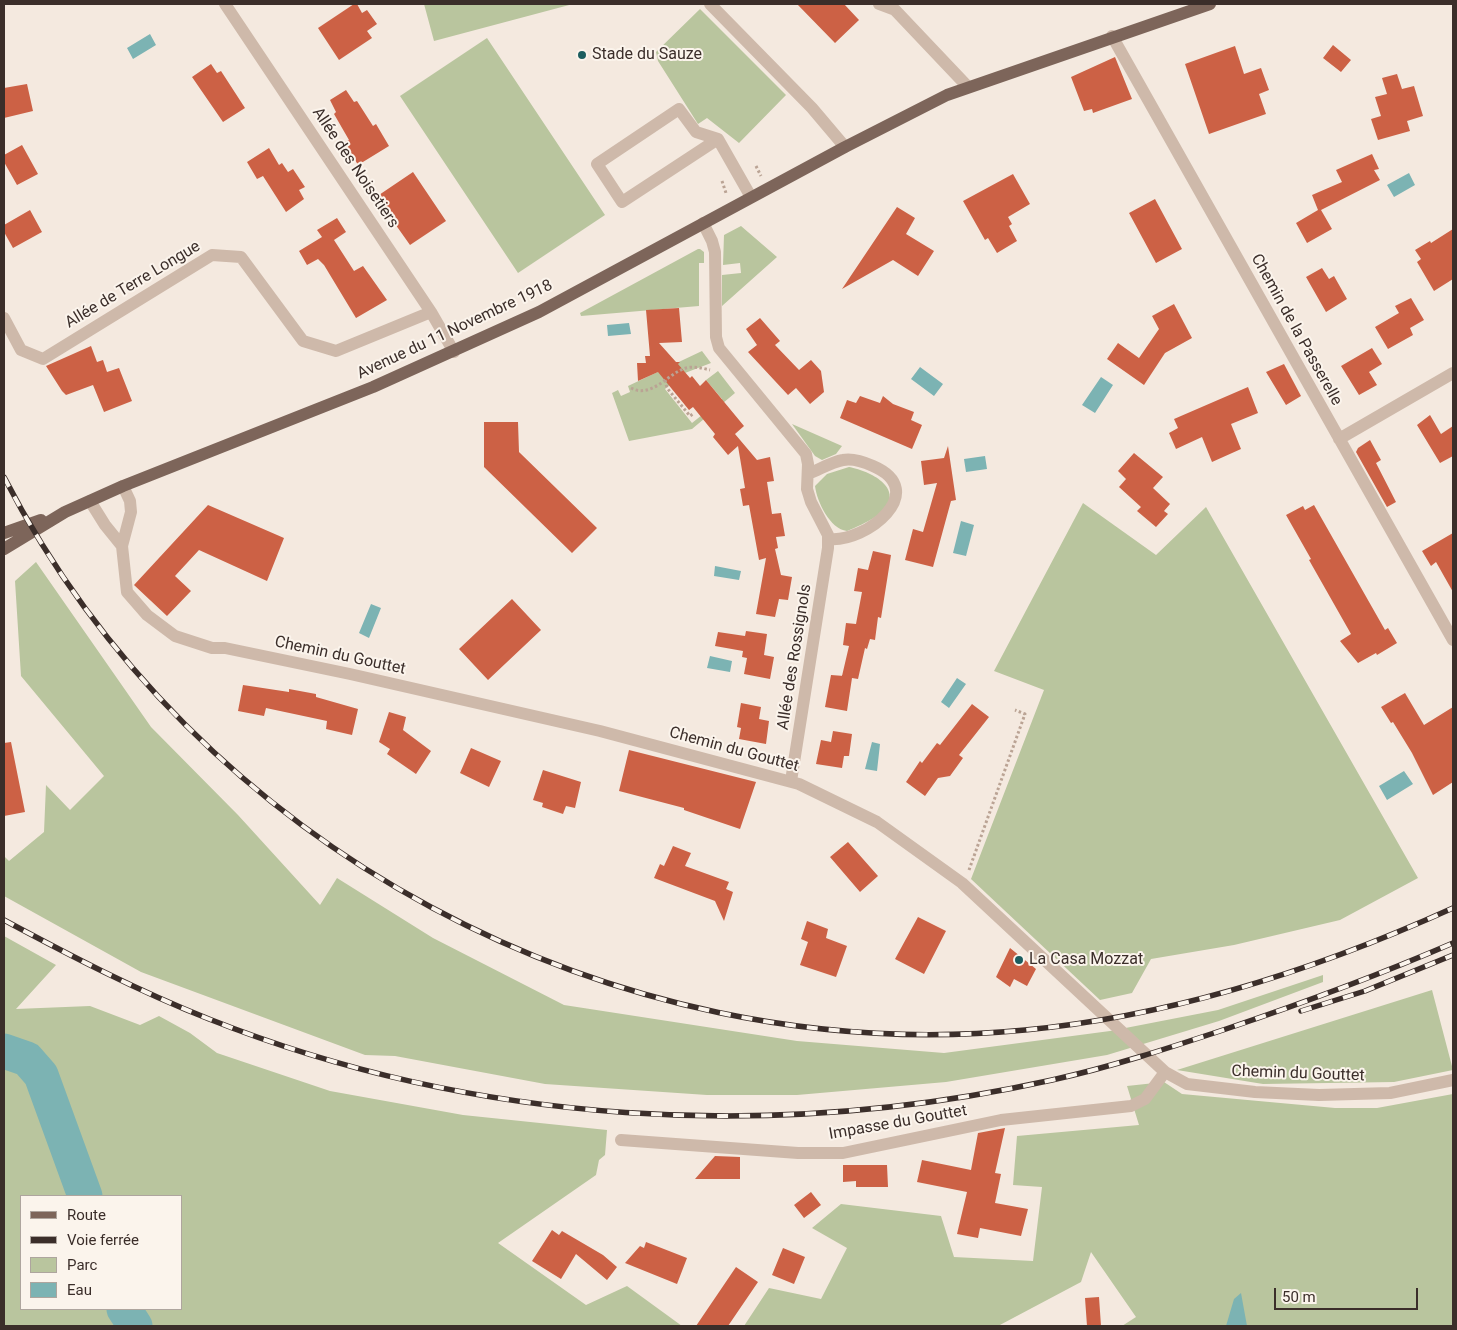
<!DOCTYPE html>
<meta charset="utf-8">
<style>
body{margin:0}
#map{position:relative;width:1457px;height:1330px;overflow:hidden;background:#f4e9df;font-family:Roboto,sans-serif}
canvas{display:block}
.frame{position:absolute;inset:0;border:5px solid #3b2e2a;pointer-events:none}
.legend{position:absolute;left:20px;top:1195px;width:162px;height:115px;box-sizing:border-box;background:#fbf4ec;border:1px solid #aea59e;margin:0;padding:6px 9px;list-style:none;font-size:15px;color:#3b2e2a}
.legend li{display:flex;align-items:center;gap:10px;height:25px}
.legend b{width:25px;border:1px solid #aea59e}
.scale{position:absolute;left:1274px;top:1288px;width:144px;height:22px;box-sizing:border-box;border:2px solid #3b2e2a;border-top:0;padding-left:6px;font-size:15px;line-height:18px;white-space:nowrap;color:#3b2e2a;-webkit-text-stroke:4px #fbf4ec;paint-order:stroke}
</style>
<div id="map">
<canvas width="1457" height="1330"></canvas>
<div class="frame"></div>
<ul class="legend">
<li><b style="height:6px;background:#7d655a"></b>Route</li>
<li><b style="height:6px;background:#3b2e2a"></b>Voie ferrée</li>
<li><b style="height:14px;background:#b9c59e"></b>Parc</li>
<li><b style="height:14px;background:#7cb3b3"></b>Eau</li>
</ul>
<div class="scale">50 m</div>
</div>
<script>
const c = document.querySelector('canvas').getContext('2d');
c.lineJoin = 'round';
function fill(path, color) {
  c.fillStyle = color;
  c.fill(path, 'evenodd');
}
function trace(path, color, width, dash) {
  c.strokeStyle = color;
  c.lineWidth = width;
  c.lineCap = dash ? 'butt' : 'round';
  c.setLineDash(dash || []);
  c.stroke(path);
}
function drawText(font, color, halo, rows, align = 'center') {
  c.font = font + ' Roboto,sans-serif';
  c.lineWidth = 4;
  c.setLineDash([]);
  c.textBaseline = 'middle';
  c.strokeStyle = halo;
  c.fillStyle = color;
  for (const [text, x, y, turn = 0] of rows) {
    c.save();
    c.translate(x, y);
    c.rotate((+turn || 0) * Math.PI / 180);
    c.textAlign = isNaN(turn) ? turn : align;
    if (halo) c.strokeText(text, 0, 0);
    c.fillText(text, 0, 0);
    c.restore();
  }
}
const green = new Path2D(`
 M424 4H573L434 41Z
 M700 9 786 95 739 143 707 118 698 124 658 61 656 52Z
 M487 38 605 215 518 273 400 96Z
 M741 226 777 257 722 306V275L741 273 740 263 723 265 724 235Z
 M698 249H700L704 252V263H699V306L581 316 580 313Z
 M702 351 711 363 685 373 665 389 692 423 722 399 706 380 718 371 735 393 692 429 629 441 612 393 618 390 621 396 630 392 628 386Z
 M792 424 842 446 836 454 822 460 815 456Z
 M849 467C866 470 903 485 885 509 879 517 857 527 847 531 830 529 817 502 815 486L827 474Z
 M1083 503 1156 555 1206 507 1418 878 1340 920 1234 945 1151 959 1132 993 1100 1000 971 879 1044 690 994 671Z
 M36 562 151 727 238 815 320 905 337 878 433 938 564 1005 797 1041 944 1053 1110 1031 1218 1010 1323 975V982L1219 1021 1107 1055 946 1082 797 1095H707L545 1084 395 1056 365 1055 141 972 4 896V856L9 861 44 832 46 785 70 810 104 776 21 676 15 581Z
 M4 936 56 965 16 1009 90 1006 140 1025 159 1016 190 1033 217 1053 330 1091 463 1115 607 1130 605 1155 599 1160 596 1175 498 1243 586 1305 627 1286 682 1326H4ZM21 1196H181V1309H21Z
 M1432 990 1453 1070 1394 1082 1263 1084 1177 1070Z
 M1164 1082 1182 1094 1335 1108H1377L1453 1094V1326H1122L1136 1317 1091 1252 1081 1282 998 1326H744L769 1288 821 1299 847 1248 812 1228 841 1204 941 1216 954 1257 1033 1261 1042 1187 1013 1185 1017 1136 1139 1125 1127 1086Z`);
const water = new Path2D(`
 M150 34 156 45 133 59 127 48Z
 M1409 173 1415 185 1394 197 1387 185Z
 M629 323 631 334 608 336 607 325Z
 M920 367 943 384 934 396 911 379Z
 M1101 377 1113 385 1095 413 1082 405Z
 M985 456 987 469 966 472 964 459Z
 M961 521 974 525 966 556 953 553Z
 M715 566 741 571 739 580 714 576Z
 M371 604 381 608 369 638 359 633Z
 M710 656 732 661 730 672 707 668Z
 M957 678 966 684 949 708 941 702Z
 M872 742 880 744 877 771 865 769Z
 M1404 771 1413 784 1387 800 1379 786Z
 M1241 1293 1247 1326H1226L1234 1299Z`);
const river = new Path2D(`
 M4 1051 27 1059 41 1075 85 1196
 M124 1309 135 1326`);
const building = new Path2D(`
 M354 4H357L362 13 367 10 377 24 367 31 372 38 339 60 318 28Z
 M797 4H844L859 20 835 43Z
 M1333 45 1351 60 1341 72 1323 58Z
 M1235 46 1244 74 1261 68 1269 90 1259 94 1266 114 1209 134 1185 64Z
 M1115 57 1132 99 1093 113 1092 109 1084 111 1071 77Z
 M211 64 217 73 221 71 245 108 223 122 192 77Z
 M1397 74 1402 89 1414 86 1423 116 1407 121 1410 131 1378 140 1371 119 1381 116 1375 97 1387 94 1382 78Z
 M27 84 33 111 4 118V88Z
 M346 90 354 102 357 101 373 126 376 124 389 146 358 165 345 142 349 140 334 114 336 112 330 100Z
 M22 145 38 174 17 185 4 162V155Z
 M269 148 279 165 282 163 288 172 293 169 305 187 299 190 304 199 286 212 263 176 257 179 247 162Z
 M1372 154 1379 169 1374 170 1380 180 1321 210 1332 229 1307 243 1296 223 1318 210 1312 195 1342 182 1336 170Z
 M413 172 446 221 410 245 376 197Z
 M1013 174 1030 204 1008 217 1012 224 1009 226 1017 241 997 253 988 238 985 240 963 201Z
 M1155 199 1182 249 1156 263 1129 213Z
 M897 207 915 218 906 234 934 251 918 276 893 260 842 289Z
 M30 210 42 232 13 248 4 232V225Z
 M337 218 346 232 334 240 354 271 363 266 387 300 356 318 324 265 318 259 307 265 299 251 322 237 317 230Z
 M1453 229V279L1434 291 1417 262 1421 259 1415 250 1430 241 1431 243Z
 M1322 268 1329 279 1334 276 1347 299 1326 312 1306 277Z
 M1411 298 1424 320 1410 328 1413 335 1388 349 1375 327 1399 313 1395 306Z
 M1174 304 1192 338 1165 353 1144 385 1107 359 1118 343 1139 358 1159 329 1152 316Z
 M679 308 682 342 659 343 676 362H680L678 364 690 378 692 376 700 386 706 380 744 426 735 434 757 460 770 457 774 481 767 482 772 514 781 513 785 536 776 537 778 548 775 549 781 575 792 577 788 600 779 599 775 617 756 614 766 558 759 560 749 505 743 506 740 489 745 488 738 446 728 455 713 437 715 434 693 407 689 410 658 372 638 381 637 363H646L645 356H650L646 310Z
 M760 318 780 341 775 345 799 370 811 360 821 371 824 392 810 404 796 388 788 395 748 352 757 345 746 329Z
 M91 346 97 362 103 360 107 372 119 368 132 401 104 412 93 385 66 395 62 391 46 366Z
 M1372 348 1382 364 1369 372 1377 385 1359 395 1341 366Z
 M1284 364 1301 396 1286 405 1266 372Z
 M1248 387 1258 413 1231 424 1241 449 1212 462 1202 437 1176 449 1169 433 1178 428 1174 419Z
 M860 396 880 403 883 396 893 404 914 412 911 420 922 425 912 449 840 418 847 400 856 403Z
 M1430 415 1441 434 1453 426V456L1440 463 1417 425Z
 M484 422H518L519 452 597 528 572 553 484 467Z
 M1370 440 1381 460 1376 463 1396 502 1387 507 1356 452 1358 448Z
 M948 446 956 500 951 501 933 567 905 560 913 529 923 532 937 483 924 485 921 461 944 458Z
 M1134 453 1163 477 1153 488 1170 504 1164 511 1168 514 1156 527 1137 511 1141 507 1119 487 1126 479 1118 471Z
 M208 505 284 538 267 581 199 550 175 576 191 591 167 616 134 585Z
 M1314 505 1385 630 1388 628 1397 643 1377 655 1376 653 1358 663 1340 641 1351 634 1309 560 1311 559 1286 515 1303 506 1305 510Z
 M1453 533V592L1436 562 1431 566 1422 551Z
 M873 551 891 555 881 618 878 617 875 640 870 639 867 649 865 648 858 679 852 678 847 711 825 707 831 675 844 676H842L849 646 843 645 846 623 856 624 862 592 854 591 858 568 868 570Z
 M512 599 541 630 488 680 459 649Z
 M746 631 767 634 764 655 774 657 770 679 744 674 747 658 742 657 743 651 715 646 718 632 745 636Z
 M243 685 289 692V689L316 694V697L358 709 352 735 326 729 327 721 266 708 264 716 238 711Z
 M1405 693 1424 725 1453 707V782L1433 795 1412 753 1393 722 1391 723 1381 707Z
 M741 703 761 707 759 719 769 721 766 744 739 739 741 728 737 727Z
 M972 704 989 717 959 755 963 758 950 776 938 778 925 796 906 782 920 761 922 763 937 743 940 745Z
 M389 712 406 717 403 730 431 751 416 774 387 754 390 749 379 742Z
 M833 731 852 734 849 756H844L842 768 816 764 821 740 831 742Z
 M11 742 25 812 4 816V743Z
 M471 748 501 761 489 787 460 773Z
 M629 750 756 782 740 829 684 810V808L619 791Z
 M543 770 581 782 575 808 566 806 563 814 542 807 543 803 533 800Z
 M848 842 878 876 860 892 830 857Z
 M673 846 691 853 685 866 729 882 726 889 733 892 724 921 715 901 654 878 660 864 664 866Z
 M918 917 946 931 924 974 895 959Z
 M807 921 828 929 826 938 847 946 836 977 800 965 808 942 801 939Z
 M1010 948 1036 969 1027 986 1014 979 1010 987 996 977Z
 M1005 1128 995 1173 1001 1174 995 1203 1028 1209 1021 1236 980 1228 978 1238 957 1234 967 1192 917 1182 922 1160 971 1170 978 1133Z
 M715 1156 740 1157V1179H695Z
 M843 1165H887L888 1187H856V1181L843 1182Z
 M811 1192 821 1205 804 1218 794 1205Z
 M552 1230 559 1235 562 1231 603 1255 617 1267 607 1280 576 1254 561 1279 532 1261Z
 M646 1242 687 1258 677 1284 625 1263 640 1246 644 1248Z
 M783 1248 805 1257 794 1284 772 1275Z
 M736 1267 758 1282 728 1326H696Z
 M1099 1297 1101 1326H1087L1085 1298Z`);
const path = new Path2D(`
 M756 166 761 176
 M722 181 726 193
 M665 380 667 388 690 416 694 413
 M631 388C652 399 668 373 686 368 694 366 702 368 710 370
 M969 870 1025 714 1015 710`);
const minor = new Path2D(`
 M225 4 431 312 454 352
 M710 4 812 108 845 147
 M879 4 895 10 968 87
 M1112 36 1453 640
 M718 139 622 202 597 164 679 109 696 132 718 139 751 197
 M703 223 712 241 715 252 716 337 719 348 806 454 808 464 807 489 811 502 828 535V548L791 781
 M4 318 21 350 43 359 212 255 241 257 303 341 336 351 431 312
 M1339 439 1453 373
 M808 474C819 470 831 462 843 460 853 458 864 462 873 466 931 491 866 543 829 539
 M123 486 130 501 131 512 122 546 127 592 147 615 175 636 212 648H225L350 674 600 731 799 784 877 822 962 883 1165 1072 1187 1084 1255 1092 1319 1095 1390 1093 1453 1080
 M90 501 105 525 122 546
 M621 1140 798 1153H843L1001 1120 1131 1106 1145 1099 1165 1072`);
const major = new Path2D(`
 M4 533 41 520
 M4 549 65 512 123 486 373 387 539 312 845 147 947 95 1210 4`);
const rail = new Path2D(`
 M4 477C194 847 613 1070 1025 1030 1174 1016 1318 969 1453 908
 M4 920C71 956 138 991 209 1019 476 1125 772 1142 1052 1080 1111 1067 1169 1048 1226 1029 1303 1003 1379 975 1453 943
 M1301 1011 1365 991 1453 955`);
const markers = [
 [582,55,5,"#1c5d5f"],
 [1019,960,5,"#1c5d5f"]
];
const poiNames = [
 ["Stade du Sauze",592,55],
 ["La Casa Mozzat",1029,960]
];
const streetNames = [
 ["Allée des Noisetiers",355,168,56],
 ["Allée de Terre Longue",133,285,-31],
 ["Avenue du 11 Novembre 1918",455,330,-25],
 ["Chemin de la Passerelle",1296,330,61],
 ["Chemin du Gouttet",340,656,12],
 ["Allée des Rossignols",795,657,-81],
 ["Chemin du Gouttet",734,750,15],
 ["Chemin du Gouttet",1298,1074,2],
 ["Impasse du Gouttet",898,1123,-10]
];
fill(green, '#b9c59e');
fill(water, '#7cb3b3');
trace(river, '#7cb3b3', 35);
fill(building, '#cc6145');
trace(path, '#baa394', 3, [2.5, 2.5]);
trace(minor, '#ceb9aa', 12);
trace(major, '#7d655a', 12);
trace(rail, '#3b2e2a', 5.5);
trace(rail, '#fbf4ec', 4, [11]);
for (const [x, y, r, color] of markers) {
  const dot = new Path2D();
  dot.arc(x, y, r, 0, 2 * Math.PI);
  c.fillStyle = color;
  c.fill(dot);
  trace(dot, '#fbf4ec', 2);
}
drawText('16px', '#3b2e2a', '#fbf4ec', poiNames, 'left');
drawText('16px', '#3b2e2a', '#fbf4ec', streetNames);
</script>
